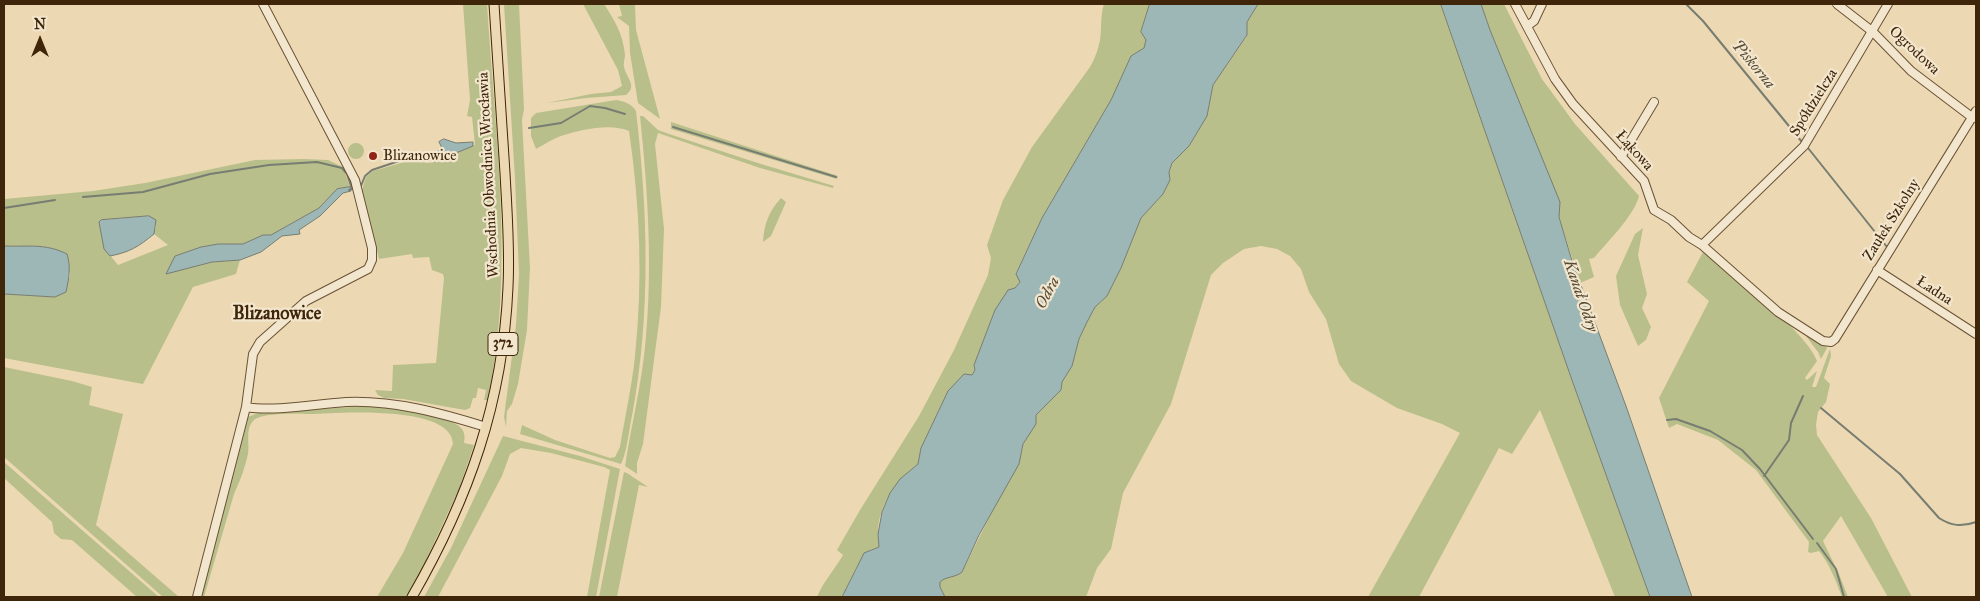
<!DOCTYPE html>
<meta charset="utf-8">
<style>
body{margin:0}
#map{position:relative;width:1980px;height:601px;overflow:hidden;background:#ecd9b3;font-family:"IM FELL Great Primer",serif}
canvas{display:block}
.frame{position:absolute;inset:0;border:5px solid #3f2509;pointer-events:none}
.north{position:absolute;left:15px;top:15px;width:50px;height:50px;-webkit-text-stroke:4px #f3e6ce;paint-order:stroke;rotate:0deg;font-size:14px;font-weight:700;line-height:20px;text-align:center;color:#3f2509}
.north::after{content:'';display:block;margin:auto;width:18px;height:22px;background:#3f2509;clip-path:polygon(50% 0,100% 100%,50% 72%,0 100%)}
</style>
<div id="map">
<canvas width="1980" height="601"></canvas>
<div class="frame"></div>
<div class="north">N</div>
</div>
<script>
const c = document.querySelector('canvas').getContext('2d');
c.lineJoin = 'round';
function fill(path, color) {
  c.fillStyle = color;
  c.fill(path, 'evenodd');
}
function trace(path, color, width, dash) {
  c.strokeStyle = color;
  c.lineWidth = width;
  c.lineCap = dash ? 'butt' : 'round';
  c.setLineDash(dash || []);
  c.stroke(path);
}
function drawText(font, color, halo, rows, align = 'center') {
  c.font = font + ' "IM FELL Great Primer",serif';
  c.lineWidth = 4.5;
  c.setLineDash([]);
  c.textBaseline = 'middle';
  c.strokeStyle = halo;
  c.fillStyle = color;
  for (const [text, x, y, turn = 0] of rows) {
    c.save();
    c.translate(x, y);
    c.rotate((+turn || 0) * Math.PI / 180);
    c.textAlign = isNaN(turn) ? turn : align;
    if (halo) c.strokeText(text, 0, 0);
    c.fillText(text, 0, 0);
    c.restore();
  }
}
const green = new Path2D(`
 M463 4H487C495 135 515 270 488 400H484L486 390 478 388 476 398H473L470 408 465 410 403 399 384 398 378 395 375 390 392 391 393 365 436 363 444 278 443 274 432 270 429 257 413 258 412 254 379 259 362 190 366 177 373 171 408 161 430 163 475 145 472 117 467 116 470 100Z
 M504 4H519L524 109 522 120 530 268 527 330 518 384 512 404 507 411 506 427 504 417 516 325 519 274 515 178Z
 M583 4H604C615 21 623 34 625 55 625 59 623 63 624 67 626 77 638 86 626 95L586 98 547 103 591 94 611 92 622 86 618 70Z
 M619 4H635L636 30 660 119 638 103 630 53 629 26 617 17 622 16Z
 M1104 4H1150L1141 32 1146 40 1144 48 1131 56 1111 100 1042 218 1016 273 1021 281 995 310 974 365 975 370 972 375 948 391 921 448 918 464C897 479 877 507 878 535 878 539 879 543 879 547L870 550 857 566 842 597H817C823 582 835 569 843 555L837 550 860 510 919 416 954 350 988 275 991 258 987 245 1003 200 1032 147 1090 67C1095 58 1098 50 1100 40 1102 28 1100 16 1104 4Z
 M1258 4H1441L1573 383 1650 597H1615L1540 410 1512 454 1499 448 1419 597H1368L1460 433 1442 424 1397 408 1351 381 1339 364 1326 319 1309 292 1301 269 1290 256 1277 249 1261 246 1244 249 1223 263 1211 275 1171 404 1123 493 1111 549 1097 568 1086 597H945L940 587V582L943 579 962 572 1022 451C1023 436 1035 432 1036 415L1061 390 1062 382 1072 366 1079 339 1087 322 1095 307 1107 296 1121 268 1141 218 1163 194 1170 180 1169 172 1172 163 1189 146 1207 116 1213 85 1247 36V22Z
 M1481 4H1504L1542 79 1575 124 1639 196C1634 216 1608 241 1594 258L1589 259 1594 277 1580 283 1559 217V202L1490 30Z
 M616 100C624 101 632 104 636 111 648 213 651 314 632 416 629 429 627 453 621 464L520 434 522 425 555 440 610 458 615 457 620 447C625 416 632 386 635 356 643 280 640 206 629 131 612 123 582 129 564 135 554 138 545 144 536 149L531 136V118L536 113Z
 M640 116H643L658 130 669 134 761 164 834 186 833 188 760 168 658 133 655 144 664 229 661 307 643 444 637 463V474L625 466C631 427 641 387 645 347 653 270 648 193 640 116Z
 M671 122 838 176 837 179 671 129Z
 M348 151a8 8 0 1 1 16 0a8 8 0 1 1-16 0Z
 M303 159 328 160 343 167 350 187 337 189 319 208 271 235H263L244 244H218L201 247 175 256 195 266 212 262 240 260 236 274 193 287 143 384 4 358V294L55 297 70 276 67 254C45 243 28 247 4 246V199L93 191 145 183 255 160ZM149 216 156 226 154 234 168 245 118 265 105 249 99 222 101 220Z
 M781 198 786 202 771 236 763 242C764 224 769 211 781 198Z
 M1643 228 1638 255 1647 294 1642 308 1651 327 1646 340 1638 346 1620 305 1616 276 1635 234Z
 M1704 250C1730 273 1807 332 1817 361L1805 378 1807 380 1817 371 1812 387H1816L1830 349 1831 356 1824 378 1830 384 1826 402 1818 412 1816 425 1817 435 1871 518 1912 597H1888L1841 516 1823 541 1839 574 1848 597H1842C1836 581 1830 565 1819 551L1811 553 1808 552 1809 542 1756 470 1718 440 1677 424 1669 428 1659 398 1709 301 1687 282Z
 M1802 331 1825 344 1827 348 1821 359 1818 352Z
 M4 367 72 381 92 387 89 405 123 414 96 525 179 597H163L4 457Z
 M367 406C385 407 450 415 461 428 465 432 465 438 464 443L474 445 459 489 409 597H377L403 553 453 444C452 404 337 413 309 414 297 414 261 412 253 421 245 430 250 443 248 454 245 468 240 481 234 494L204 597H200L220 520 223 518V510L246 420 248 417 258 413Z
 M503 436 580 456 620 469 596 597H587L610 470 604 467 551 453 521 448 510 454 502 476 438 597H424L451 548Z
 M4 462 159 597H137L72 540 61 539 54 533 52 522 4 478Z
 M624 472 627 473 648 487 639 485 617 597H599Z`);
const water = new Path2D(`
 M1150 4H1258L1247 22V35L1213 85 1207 116 1189 146 1172 163 1169 172 1170 180 1163 194 1141 218 1121 268 1107 296 1095 307 1087 322 1079 339 1072 366 1062 382 1061 390 1036 415V424L1023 444 1019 464 979 535 962 572C955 578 946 576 940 582V587L945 597H842L864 553 879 547 878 534 882 512 890 493 900 479 918 464 921 448 948 391 964 374 972 375 975 370 974 365 995 310 1008 290 1015 288 1020 282 1016 274 1042 218 1111 100 1131 56 1144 48 1146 40 1141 32Z
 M1441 4H1481L1490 30 1560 202 1559 217 1572 261 1626 406 1692 597H1650L1573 383Z
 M444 139 456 143 473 142V146L434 162 431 156 442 148 439 142Z
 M350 187 351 191 343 193 320 216 299 230 300 234 282 236 261 252 240 260 212 262 166 274 175 256 201 247 218 244H243L263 235H271L319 208 337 189Z
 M149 216 156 220 154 234C138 247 130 252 110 256L104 249 99 222 101 220Z
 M4 246C28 247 45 243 67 254 71 267 69 278 66 292L55 297 4 294Z`);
const stream = new Path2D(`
 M1686 4 1703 21 1802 142
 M673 127 836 177
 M529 128 561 123 590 106 605 108 625 114
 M1808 148 1887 247
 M361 186 365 176 372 170 405 159 427 161 433 158
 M83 197 143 192 210 174 269 165 317 162 342 168 347 174 352 189 349 190
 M4 208 55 200
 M1821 408 1900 474 1939 518C1951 526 1962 527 1976 522
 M1667 420 1676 419 1710 431 1742 450 1760 469 1813 539
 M1764 476 1789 440 1791 423 1803 396
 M1817 543 1836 569 1844 597`);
const minor = new Path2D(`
 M1515 4 1555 79 1573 104 1644 181 1654 210 1671 220 1689 237 1702 245 1778 312 1823 341 1831 342 1835 339 1976 111
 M1837 4 1873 32 1911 71 1973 118
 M1527 26 1534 21 1542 4
 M1621 157 1654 102
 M1702 245 1804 146 1888 4
 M1877 270 1976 334
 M246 407C275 412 316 404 346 402 394 400 441 413 486 427
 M197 597 246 407 253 354 260 342 306 301 368 269 372 260V248L355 180 263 4`);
const major = new Path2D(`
 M412 597C469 498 503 402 508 287 510 249 507 211 505 173 501 117 498 60 494 4`);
const markers = [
 [373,156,5,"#8f2418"]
];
const shields = [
 [503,344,30]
];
const shieldNames = [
 ["372",503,344]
];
const streetNames = [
 ["Ogrodowa",1914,51,43],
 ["Spółdzielcza",1814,103,-58],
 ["Łąkowa",1634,151,48],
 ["Wschodnia Obwodnica Wrocławia",489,175,-93],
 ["Zaułek Szkolny",1892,220,-58],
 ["Ładna",1934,291,33]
];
const poiNames = [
 ["Blizanowice",383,156]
];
const waterNames = [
 ["Piskorna",1753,65,50],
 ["Odra",1048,293,-62],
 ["Kanał Odry",1580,296,71]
];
const quarterNames = [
 ["Blizanowice",277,315]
];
fill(green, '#b9bf8b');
fill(water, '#9db7b7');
trace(water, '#777d71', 1);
trace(stream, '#777d71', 2);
trace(minor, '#6a5234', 10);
trace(major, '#3f2509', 11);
trace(minor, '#f3e6ce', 8);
trace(major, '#ecd9b3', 9);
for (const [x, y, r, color] of markers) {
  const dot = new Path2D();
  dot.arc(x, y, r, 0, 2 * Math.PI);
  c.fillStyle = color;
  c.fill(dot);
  trace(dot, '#f3e6ce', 2);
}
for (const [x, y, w] of shields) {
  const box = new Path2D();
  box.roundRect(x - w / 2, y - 11.5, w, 23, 4);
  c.fillStyle = '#f3e6ce';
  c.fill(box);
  trace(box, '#3f2509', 1);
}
drawText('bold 14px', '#3f2509', null, shieldNames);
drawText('15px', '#3f2509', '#f3e6ce', streetNames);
drawText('15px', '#3f2509', '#f3e6ce', poiNames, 'left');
drawText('italic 16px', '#564a34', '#f3e6ce', waterNames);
drawText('bold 18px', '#3f2509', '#f3e6ce', quarterNames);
</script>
